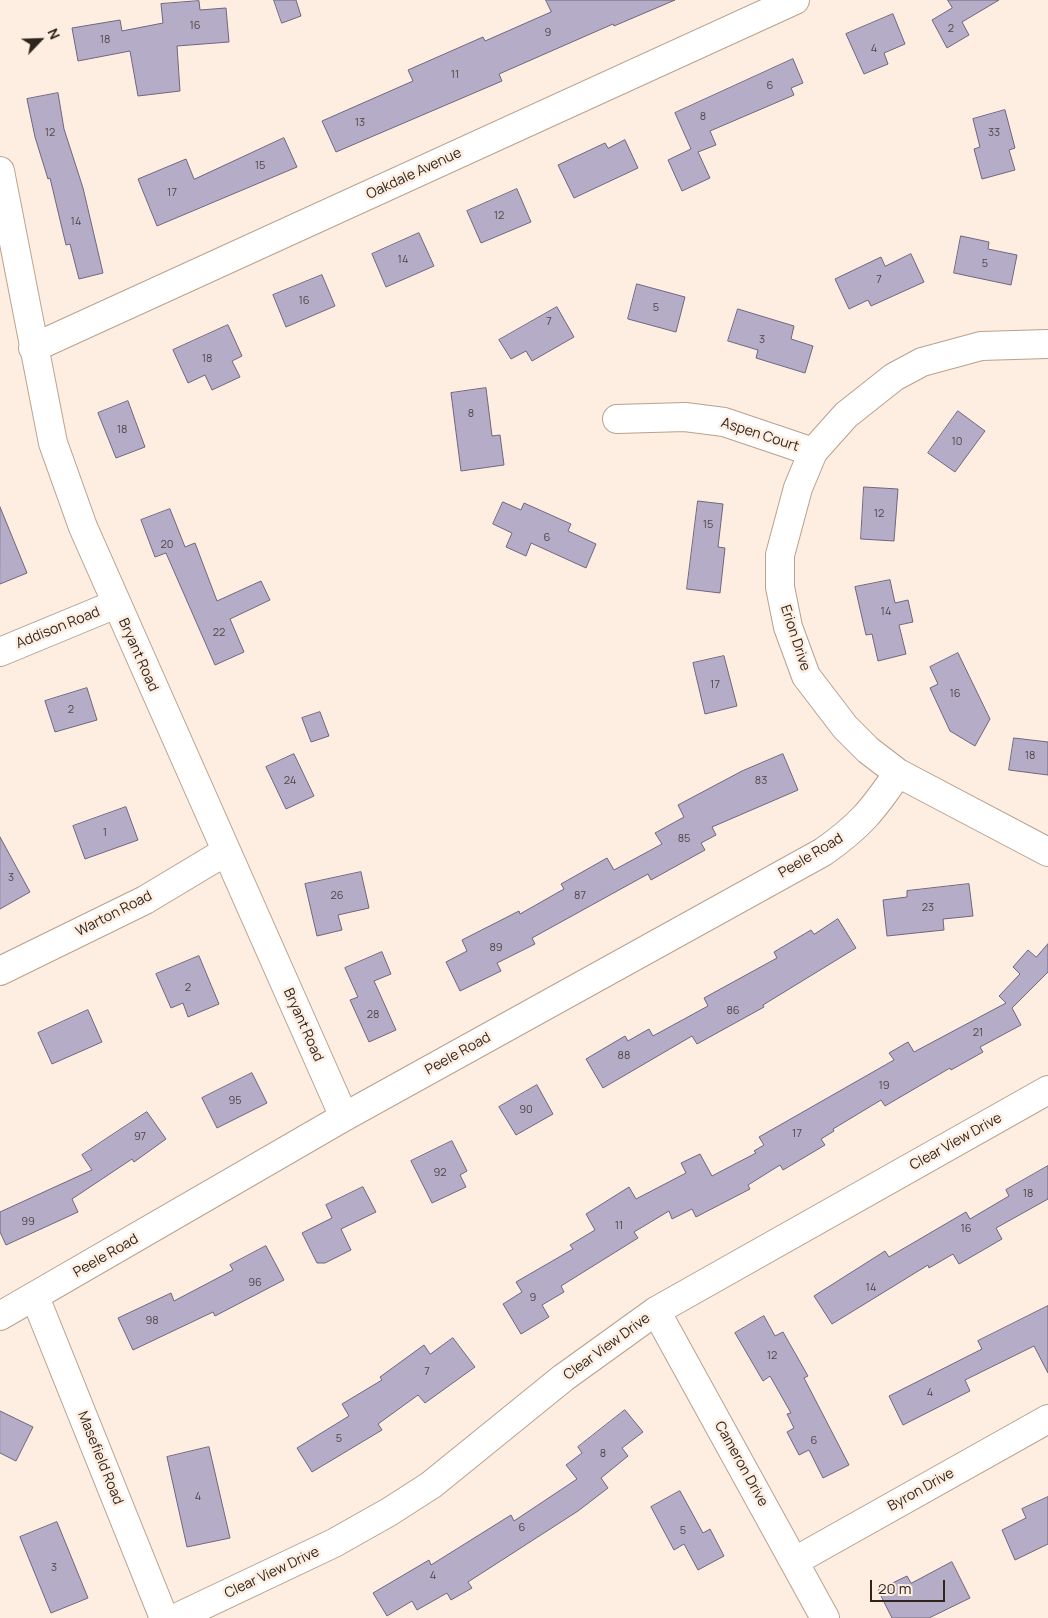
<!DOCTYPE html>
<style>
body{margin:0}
#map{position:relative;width:1048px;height:1618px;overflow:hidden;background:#fdeee1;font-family:Manrope,sans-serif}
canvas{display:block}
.north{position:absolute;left:15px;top:15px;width:50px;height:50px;-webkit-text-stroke:4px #fdeee1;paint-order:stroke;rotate:66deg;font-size:14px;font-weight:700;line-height:20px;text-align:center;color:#2e251d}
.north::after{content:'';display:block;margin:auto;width:18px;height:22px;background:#2e251d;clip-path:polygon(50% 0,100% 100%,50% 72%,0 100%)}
.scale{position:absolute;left:870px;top:1580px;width:75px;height:22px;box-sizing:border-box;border:2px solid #2e251d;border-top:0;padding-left:6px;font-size:15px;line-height:18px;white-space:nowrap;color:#2e251d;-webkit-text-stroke:4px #fdeee1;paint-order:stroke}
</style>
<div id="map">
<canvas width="1048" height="1618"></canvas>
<div class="north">N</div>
<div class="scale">20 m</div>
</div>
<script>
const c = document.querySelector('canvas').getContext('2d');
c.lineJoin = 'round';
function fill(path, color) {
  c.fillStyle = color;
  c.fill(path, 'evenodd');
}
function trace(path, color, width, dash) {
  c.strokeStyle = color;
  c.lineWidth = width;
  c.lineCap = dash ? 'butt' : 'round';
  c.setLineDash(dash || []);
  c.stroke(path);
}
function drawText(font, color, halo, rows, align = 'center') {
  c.font = font + ' Manrope,sans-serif';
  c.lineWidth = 5;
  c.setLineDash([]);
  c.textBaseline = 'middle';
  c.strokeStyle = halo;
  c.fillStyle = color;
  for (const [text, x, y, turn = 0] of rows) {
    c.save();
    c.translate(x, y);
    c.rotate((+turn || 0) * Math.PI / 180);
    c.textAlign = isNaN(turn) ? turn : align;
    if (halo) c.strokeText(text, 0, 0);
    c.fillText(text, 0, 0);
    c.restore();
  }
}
const building = new Path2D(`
 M274 0H296L301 16 282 23Z
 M546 0H675L614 26 613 24 499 74 502 81 336 152 322 121 413 81 408 70 483 37 485 41 551 12Z
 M948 0H999L962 22 969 35 947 48 932 20 952 8Z
 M199 1 200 10 226 8 229 42 177 46 180 91 138 96 130 51 78 61 72 28 120 20 122 31 163 23 161 4Z
 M893 14 905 44 884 53 888 64 864 74 846 34Z
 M793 59 803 83 791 88 794 95 710 131 716 145 698 152 710 178 682 191 668 160 691 149 675 113Z
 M58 93 64 129 83 188 103 273 79 279 70 244 66 245 50 178 48 179 35 137 27 99Z
 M1005 110 1015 148 1009 150 1015 170 982 179 974 149 980 147 973 119Z
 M284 138 297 167 157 226 138 179 186 159 194 179Z
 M625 140 638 168 574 198 558 165 605 143 608 148Z
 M517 189 531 222 481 243 467 211Z
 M419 233 434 266 386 287 372 254Z
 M961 236 989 242 988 249 1017 255 1011 285 954 273Z
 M911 254 924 282 871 306 868 300 849 309 835 279 881 257 885 266Z
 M322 275 335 306 286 327 273 295Z
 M637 284 685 297 676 332 628 319Z
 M557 307 574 337 532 361 526 351 511 359 499 340Z
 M738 309 794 326 791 339 813 346 805 373 756 358 758 350 728 341Z
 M228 325 242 356 232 361 240 377 212 390 205 375 188 383 173 350Z
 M486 388 492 436 500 435 504 465 461 471 451 393Z
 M128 401 145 447 116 458 98 413Z
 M958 411 985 431 955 472 928 453Z
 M864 487 898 489 894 541 861 539Z
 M698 501 723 504 718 547 725 548 720 593 687 589Z
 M503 502 521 510 524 503 571 524 568 531 596 544 586 568 531 543 526 556 506 547 512 533 493 524Z
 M0 507 27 573 0 584Z
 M170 509 185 547 195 543 217 601 261 581 270 600 230 619 244 652 215 665 166 553 155 557 141 520Z
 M890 580 895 603 908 600 913 622 899 625 906 654 878 661 872 634 866 635 855 587Z
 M958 653 990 719 975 746 950 731 930 688 938 684 930 667Z
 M724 656 737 706 705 714 693 663Z
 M87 688 97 720 55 732 45 701Z
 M320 712 329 736 311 742 302 718Z
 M1014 738 1048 742V775L1009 770Z
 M294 754 314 796 286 809 266 767Z
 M783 754 798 790 712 827 716 835 701 843 705 850 651 880 648 874 532 938 535 944 497 963 501 971 460 991 446 962 467 951 462 940 519 911 520 914 564 889 561 884 607 858 614 870 662 844 655 833 684 817 678 805 742 771Z
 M126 807 138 840 85 859 73 826Z
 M0 837 30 892 0 909Z
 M361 872 369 908 338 915 342 930 317 936 305 884Z
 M969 884 973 916 943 919 944 930 887 936 883 900 907 897V891Z
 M838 919 856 948 763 1005 764 1007 697 1044 692 1036 603 1088 586 1059 625 1036 628 1041 649 1029 653 1036 708 1006 704 998 777 958 774 952 811 930 814 934Z
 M1048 944V972L1012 1008 1021 1025 980 1047 983 1052 951 1070 950 1068 885 1106 881 1100 833 1129 834 1131 821 1139 825 1145 783 1170 780 1165 748 1185 750 1189 696 1217 692 1209 672 1219 669 1211 634 1232 638 1238 561 1286 564 1292 542 1305 549 1317 521 1334 503 1304 522 1292 516 1282 573 1249 570 1245 595 1230 586 1214 629 1187 636 1199 686 1173 681 1163 700 1154 712 1176 756 1153 754 1151 764 1145 759 1137 894 1060 889 1053 908 1042 914 1052 1006 1003 999 996 1020 974 1013 967 1028 950 1036 957Z
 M382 952 391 974 374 981 396 1030 369 1042 350 1000 358 997 345 968Z
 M199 956 219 1004 188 1017 183 1003 171 1008 156 974Z
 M88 1010 102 1042 52 1064 38 1033Z
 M252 1073 267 1103 217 1128 202 1098Z
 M537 1085 553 1114 516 1135 499 1107Z
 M147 1112 166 1139 134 1162 132 1159 72 1199 78 1212 6 1245 0 1232V1212L92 1170 82 1155Z
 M452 1141 467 1171 460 1175 466 1187 432 1203 411 1161Z
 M1048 1166V1199L996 1228 1002 1239 959 1264 953 1254 929 1268 928 1265 832 1324 814 1296 885 1251 889 1257 966 1212 970 1219 1009 1196 1006 1190Z
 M363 1187 376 1212 341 1229 351 1250 325 1263H317L302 1233 332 1218 326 1205Z
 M266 1246 284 1280 215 1316 213 1312 133 1350 118 1318 171 1293 174 1301 233 1270 230 1265Z
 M1048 1306V1373L1034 1346 965 1380 970 1391 903 1425 889 1396 982 1349 978 1341Z
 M764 1316 775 1336 783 1332 808 1376 804 1378 849 1465 823 1478 809 1450 799 1455 787 1432 794 1428 787 1414 791 1413 770 1376 763 1381 735 1333Z
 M453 1338 475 1367 425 1403 418 1395 378 1424 382 1430 312 1472 297 1448 349 1416 342 1404 382 1380 380 1377 424 1345 430 1354Z
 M625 1410 643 1432 622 1448 628 1456 601 1478 608 1488 578 1511 468 1582 472 1588 451 1600 447 1593 417 1610 412 1601 387 1616 373 1593 429 1560 431 1565 511 1515 514 1521 577 1479 566 1465 582 1453 578 1447Z
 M0 1411 33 1427 16 1461 0 1453Z
 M209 1447 230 1538 187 1547 167 1457Z
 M680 1491 703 1533 710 1529 724 1556 698 1570 684 1544 674 1550 651 1507Z
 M1048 1497V1544L1015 1560 1002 1530 1026 1518 1022 1509Z
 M57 1522 88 1598 51 1613 20 1537Z
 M952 1562 970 1598 929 1618H892L878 1590 907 1576 911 1583Z`);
const street = new Path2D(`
 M0 171 53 443 83 527 344 1117
 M1048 344 981 346 922 362 894 377 846 415 813 452 798 488 780 555V587L788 627 806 676 845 727 868 750 898 773 1048 852
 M33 348 795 0
 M617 419 685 417 724 422 813 452
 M0 652 116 604
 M0 971 145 900 225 852
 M35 1297 164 1618
 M656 1311 825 1618
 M0 1316 344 1117 823 852C860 826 873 810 898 773
 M795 1561 1048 1419
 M176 1618 334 1543 389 1512 431 1485 563 1378 656 1311 1048 1090`);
const numberNames = [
 ["16",195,26],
 ["2",951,29],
 ["9",548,33],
 ["18",105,40],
 ["4",874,49],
 ["11",455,75],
 ["6",770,86],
 ["8",703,117],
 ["13",360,123],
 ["12",50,133],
 ["33",994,133],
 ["15",260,166],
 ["17",172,193],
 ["12",499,216],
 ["14",76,222],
 ["14",403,260],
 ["5",985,264],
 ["7",879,280],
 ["16",304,301],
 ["5",656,308],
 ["7",549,322],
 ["3",762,340],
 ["18",207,359],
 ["8",471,414],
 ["18",122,430],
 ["10",957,442],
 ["12",879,514],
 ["15",708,525],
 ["6",547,538],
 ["20",167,545],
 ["14",886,612],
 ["22",219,633],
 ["17",715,685],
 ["16",955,694],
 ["2",71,710],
 ["18",1030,756],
 ["24",290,781],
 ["83",761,781],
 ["1",105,833],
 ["85",684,839],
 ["3",11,878],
 ["26",337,896],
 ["87",580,896],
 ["23",928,908],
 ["89",496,948],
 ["2",188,988],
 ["86",733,1011],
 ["28",373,1015],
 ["21",978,1033],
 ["88",624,1056],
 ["19",884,1086],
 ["95",235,1101],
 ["90",526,1110],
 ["17",797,1134],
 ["97",140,1137],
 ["92",440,1173],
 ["18",1028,1194],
 ["99",28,1222],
 ["11",619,1226],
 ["16",966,1229],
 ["96",255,1283],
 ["14",871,1288],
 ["9",533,1298],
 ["98",152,1321],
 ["12",772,1356],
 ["7",427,1372],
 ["4",930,1393],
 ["5",339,1439],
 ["6",814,1441],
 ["8",603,1454],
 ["4",198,1497],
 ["6",522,1528],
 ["5",683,1531],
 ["3",54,1568],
 ["4",433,1576]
];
const streetNames = [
 ["Oakdale Avenue",414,174,-25],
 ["Aspen Court",760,435,18],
 ["Addison Road",58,628,-22],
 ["Erion Drive",795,638,72],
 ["Bryant Road",138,655,66],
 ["Peele Road",811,856,-31],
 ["Warton Road",114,914,-27],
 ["Bryant Road",303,1025,66],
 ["Peele Road",458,1054,-29],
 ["Clear View Drive",956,1142,-29],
 ["Peele Road",106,1256,-30],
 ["Clear View Drive",607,1347,-36],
 ["Masefield Road",100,1458,68],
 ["Cameron Drive",741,1464,61],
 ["Byron Drive",921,1490,-29],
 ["Clear View Drive",272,1573,-25]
];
fill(building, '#b5acc7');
trace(building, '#6f667f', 1);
trace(street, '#b9a18d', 30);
trace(street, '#fff', 28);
drawText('11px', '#504748', null, numberNames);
drawText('14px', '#2e251d', '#fdeee1', streetNames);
</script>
